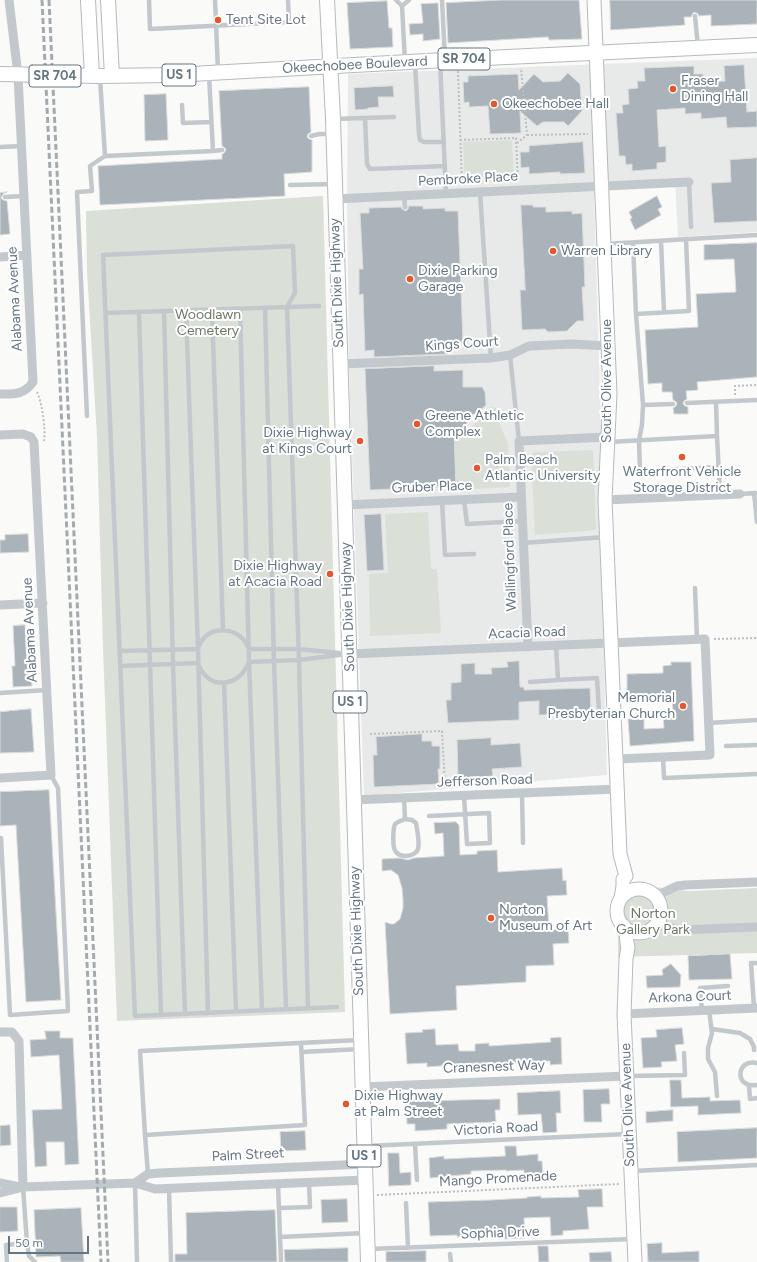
<!DOCTYPE html>
<style>
body{margin:0}
#map{position:relative;width:757px;height:1262px;overflow:hidden;background:#fafaf8;font-family:Figtree,sans-serif}
canvas{display:block}
.scale{position:absolute;left:8px;top:1236px;width:81px;height:18px;box-sizing:border-box;border:2px solid #657683;border-top:0;padding-left:5px;font-size:12px;line-height:14px;white-space:nowrap;color:#657683;-webkit-text-stroke:3px #fff;paint-order:stroke}
</style>
<div id="map">
<canvas width="757" height="1262"></canvas>
<div class="scale">50 m</div>
</div>
<script>
const c = document.querySelector('canvas').getContext('2d');
c.lineJoin = 'round';
function fill(path, color) {
  c.fillStyle = color;
  c.fill(path, 'evenodd');
}
function trace(path, color, width, dash) {
  c.strokeStyle = color;
  c.lineWidth = width;
  c.lineCap = dash ? 'butt' : 'round';
  c.setLineDash(dash || []);
  c.stroke(path);
}
function drawText(font, color, halo, rows, align = 'center') {
  c.font = font + ' Figtree,sans-serif';
  c.lineWidth = 4;
  c.setLineDash([]);
  c.textBaseline = 'middle';
  c.strokeStyle = halo;
  c.fillStyle = color;
  for (const [text, x, y, turn = 0] of rows) {
    c.save();
    c.translate(x, y);
    c.rotate((+turn || 0) * Math.PI / 180);
    c.textAlign = isNaN(turn) ? turn : align;
    if (halo) c.strokeText(text, 0, 0);
    c.fillText(text, 0, 0);
    c.restore();
  }
}
const built = new Path2D(`
 M757 58V232L678 237 675 180 609 183 594 195 601 425V534L607 775 364 796 349 370 347 201 348 74Z`);
const green = new Path2D(`
 M512 140 514 180 465 182 463 142Z
 M323 196 345 1012 117 1021 103 647 97 436 87 271 86 211Z
 M490 407 496 408V415L508 444 510 487 457 490 454 435 466 436 469 433 472 427Z
 M593 450 596 530 535 535 531 455 534 452Z
 M428 512 431 569H437L441 633 370 636 369 574 388 573 385 514Z
 M618 883 689 891 757 888V953L618 957Z`);
const building = new Path2D(`
 M500 0H579L582 39 549 40 548 37 448 43 446 3Z
 M610 0H757V24L711 26V15L699 16 698 14 695 12 693 13 691 17H684L685 25 611 30Z
 M387 1 389 28H392L393 47 350 49 347 3Z
 M437 3H438L440 39 423 41V34L410 35 409 24 423 23 421 4Z
 M744 65 747 112 757 111V127L727 128 726 117 701 119V113L685 114V108L657 110 659 147 666 146V162L657 163V169L632 171V164L626 165 625 156H619L616 113H623L622 105 629 104 628 89 638 88 637 81H645L644 68 694 66V74H703V82L725 81 724 66Z
 M568 73 580 84 582 111 568 126 564 122H543L537 126 520 111 521 133 490 134 488 106 469 107V102L464 103 463 82H468V76L518 74 519 90 534 74 543 82 560 81Z
 M393 86 394 97H378L379 107 368 108V109L355 110 354 88Z
 M309 87 311 132 308 134 307 137 309 139 312 140V172L284 174 285 196 100 205 98 166 222 159V154L224 153 226 150 225 148 222 146 219 91Z
 M166 94 168 140 145 141 144 95Z
 M583 142 585 173 560 174V172L529 174V167L521 168 520 152H529V146Z
 M757 158V221L714 223 711 183 731 182 730 160Z
 M7 192 3 194 1 198 3 200 7 201 10 234 0 235V193Z
 M657 196 662 207 658 209 661 215 635 230 630 219 632 218 629 212Z
 M521 205H533V207H546V212L572 211V214L582 213 585 287H582L584 321H577L567 331 548 332 545 329 522 330 520 290H525Z
 M409 206H423V209L445 208V211H458L463 343H449V347H446L447 354 374 357V350L365 351 363 294 359 295V269H363L360 213H369V208L401 207 402 209 406 211 408 209Z
 M757 243V377L697 382 698 390 686 391 687 399 684 401 683 404 685 406 688 407V414H674L673 408 676 406 677 403 675 401 673 400 672 392H662V383L648 384 645 330 698 327 696 294 736 292 734 259 704 260V245Z
 M434 366V371L463 370V387H482L485 392 486 405 476 414 466 415 467 433H454L456 486 370 490 365 369Z
 M381 514 384 570 367 571 364 515Z
 M28 534 29 552 0 553V540H5V535Z
 M25 625 27 665H31L32 686 13 687 12 666H15L13 626Z
 M519 661 520 687H524V690L590 688 591 713 539 715V701L519 702V720L448 723 446 700H451V683L461 682V664L475 663V674H492L491 668 508 667 507 662Z
 M671 662H691L694 741 630 746 628 719H644V729L664 728 663 715H673L672 695 627 698V674L663 673V666L671 665Z
 M31 709 34 752 0 753V712Z
 M422 734V741H432V746H440V769H438L439 784 374 787 373 755H377L376 737Z
 M491 738V745L520 743 522 767 492 769 493 776 458 778 457 740Z
 M49 790 61 1000 26 1002 16 825 0 826V792Z
 M456 822 459 825 460 855 477 854V851L497 850 498 872 562 868 563 881 566 880 567 895 547 896 549 930 568 929 569 943 553 944 554 965 526 966V982L456 986 457 1010 390 1014 385 922 391 924H394L400 919 403 908V899L402 888 398 875 391 870 382 871V859L399 858 408 860 414 858 444 856 443 833 435 834 434 823Z
 M730 954 732 979 689 980 688 956Z
 M671 964 681 975 680 987 647 988 646 976 663 975 662 970Z
 M682 1028 684 1044 675 1045 677 1061 661 1062 662 1067 643 1068 641 1038 657 1037 656 1030Z
 M435 1029 436 1045 458 1044 459 1051H475V1044L489 1043V1046L551 1042 550 1038 561 1037 562 1064 550 1065V1061L512 1063V1066L498 1067V1065L476 1066V1063L427 1067V1063L407 1064 405 1033 423 1032 422 1030Z
 M45 1031H60V1038H73L79 1164 65 1165 64 1142H46L47 1166 35 1167 32 1110 62 1109 59 1055 31 1057 30 1040 46 1039Z
 M670 1080H681L682 1098 710 1097V1101L740 1100 741 1113 698 1115V1106L671 1107Z
 M609 1089 610 1104H601L602 1122H584L583 1090Z
 M560 1091 561 1113H556L557 1132 543 1133 541 1114 518 1115 517 1093Z
 M420 1098V1101L500 1099V1110H495L496 1122 447 1124V1129L415 1131V1124H407L406 1099Z
 M673 1110V1121L646 1123V1112Z
 M10 1125 11 1145 0 1146V1126Z
 M757 1128V1158L678 1162 677 1132Z
 M305 1131 306 1150 281 1151 280 1132Z
 M505 1146H516L517 1156 538 1154V1161H542L543 1176 524 1177V1170L506 1171V1170L471 1171V1174L430 1178 429 1158 444 1156V1159L505 1156Z
 M388 1153H399L400 1173 411 1172V1185L389 1186Z
 M602 1189 603 1207H587L589 1229 563 1231V1235L551 1236 550 1217 524 1218 525 1238 504 1239 503 1233 472 1235V1236L457 1237V1235L430 1236 428 1202 491 1200 527 1198V1197L541 1196V1198L579 1197 578 1190Z
 M347 1199 348 1222 322 1223 321 1200Z
 M0 1207H17L18 1231 0 1232Z
 M81 1208 84 1262H61L60 1256 36 1257 34 1210Z
 M275 1210 277 1262H175V1254H187L186 1213Z
 M662 1243V1253L699 1251V1262H648L647 1244Z
 M538 1246H548L549 1262H539Z
 M348 1248V1262H285L284 1250Z
 M426 1251V1262H386V1252Z
 M611 1252 612 1262H590L589 1253Z`);
const path = new Path2D(`
 M458 71 462 183
 M527 135 588 134
 M460 140 516 138 518 181
 M517 143 527 135 521 68
 M37 392C42 402 46 430 44 441
 M735 395V386L757 385
 M714 639 757 638
 M370 734 442 731 445 785
 M377 1195 620 1184`);
const lane = new Path2D(`
 M149 0 150 29 289 22 288 0
 M215 0 218 71
 M396 0 402 6
 M442 0 445 59
 M695 16 698 47
 M440 61 446 193
 M405 62 402 6 409 0
 M415 63 419 134 420 140 424 142H444
 M100 78 105 156 213 151 209 75
 M182 105 183 123 211 122
 M365 118 367 164 370 169 445 166
 M334 119 394 117
 M311 136 319 134H331
 M1 147 22 146
 M213 151 222 150
 M689 182 691 227
 M290 185 333 184
 M480 192 491 358
 M404 195 405 207
 M5 197 24 196
 M661 241 664 312
 M633 243 636 314 689 311 686 239
 M605 244 757 235
 M265 308 274 662 286 1009
 M240 309 249 662 262 1010
 M212 310 223 630
 M164 311 173 664 185 1014
 M186 311 198 649 208 1013
 M139 312 161 1015
 M106 313 319 306
 M636 314 643 405 642 425 639 440 640 471 719 467
 M510 355 519 441
 M687 403 757 400
 M643 405 673 404
 M87 416 77 192 92 191 90 166 105 156
 M717 436 720 495
 M609 442 717 436 716 402
 M754 493 757 522
 M740 494 756 493
 M464 500 467 524 522 521
 M442 501 445 555 474 554
 M523 543 605 537
 M695 588 697 639
 M198 647C200 645 201 641 203 639 213 627 233 628 243 639 245 641 247 645 248 647
 M249 649H298L339 653
 M120 651 198 649
 M249 662 299 660 347 654
 M121 666 197 663
 M199 666C209 690 239 687 248 664
 M558 680 597 678 599 712 612 711
 M530 682 558 680 556 646
 M224 683 236 1011
 M0 693 47 690
 M709 723 757 720
 M726 746 757 745
 M663 757 664 778 757 774
 M522 793 523 843
 M404 798 405 819 398 822 395 824C393 829 392 848 396 852 401 858 415 857 418 849 420 842 417 830 416 823L412 820 405 819
 M429 816 489 813 490 843 467 844C466 828 465 812 464 796
 M0 838H1L10 1015 68 1011 58 788 51 775
 M308 1008 299 660 287 307 295 293 293 246 103 255 135 1016 337 1007
 M754 1008 751 963H757
 M709 1010 712 1033 708 1048V1059L715 1072 717 1096
 M702 1011 700 988 728 986
 M712 1029 740 1033 750 1039 754 1047V1050
 M302 1052 360 1049
 M757 1063C736 1058 734 1089 757 1085
 M628 1076 685 1075 684 1053
 M749 1086 750 1099 757 1098
 M145 1135 305 1125 301 1043
 M415 1144 417 1180
 M367 1146 627 1134
 M633 1171 757 1165
 M148 1174 145 1135 140 1051 359 1040
 M135 1183 137 1262
 M278 1184 281 1262
 M23 1187 27 1243 29 1256 35 1262
 M169 1189 171 1262
 M406 1203 408 1248
 M279 1208 310 1207 309 1183
 M280 1237 365 1233
 M369 1249 633 1239
 M450 1254 451 1262
 M7 1262 6 1245 27 1243`);
const street = new Path2D(`
 M335 199 689 182
 M0 257 27 255
 M340 364 491 358 510 355 529 346 572 344 608 346
 M0 394C14 394 24 395 33 382L18 75 9 0
 M0 435 23 434 31 437 34 442 51 775 0 778
 M605 500 740 494
 M344 505 521 497
 M0 605 43 603
 M528 647 519 441 608 437
 M349 654 705 639 710 755 617 759
 M353 800 618 789
 M656 896 677 886 685 885 757 882
 M658 923 678 930 757 927
 M624 1014 757 1008
 M0 1032H12L19 1041 23 1187
 M362 1087 627 1076
 M0 1183 20 1187
 M135 1183 148 1174 160 1173 365 1164
 M0 1193 23 1187 135 1183 155 1189 365 1180`);
const secondary = new Path2D(`
 M594 0 610 394 605 500 620 854 626 876 623 879V886L621 898
 M617 911a22 22 0 1 1 44 0a22 22 0 1 1-44 0Z
 M624 926 626 933 627 943 628 947 626 959 624 1014 635 1262`);
const primary = new Path2D(`
 M88 0 92 76
 M108 0 112 76
 M327 0 333 119 368 1262
 M0 74 100 76 173 75 445 60 757 45`);
const rail = new Path2D(`
 M42 0 101 1262
 M49 0 108 1262`);
const markers = [
 [218,20,4,"#e4572e"],
 [673,89,4,"#e4572e"],
 [494,104,4,"#e4572e"],
 [553,251,4,"#e4572e"],
 [410,279,4,"#e4572e"],
 [417,424,4,"#e4572e"],
 [360,441,4,"#e4572e"],
 [682,457,4,"#e4572e"],
 [477,468,4,"#e4572e"],
 [330,574,4,"#e4572e"],
 [683,706,4,"#e4572e"],
 [491,918,4,"#e4572e"],
 [346,1104,4,"#e4572e"]
];
const shields = [
 [464,59,52],
 [179,75,34],
 [55,76,52],
 [350,702,34],
 [364,1156,34]
];
const shieldNames = [
 ["SR 704",464,59],
 ["US 1",179,75],
 ["SR 704",55,76],
 ["US 1",350,702],
 ["US 1",364,1156]
];
const poiNames = [
 ["Tent Site Lot",226,20],
 ["Fraser",681,81],
 ["Dining Hall",681,97],
 ["Okeechobee Hall",502,104],
 ["Warren Library",561,251],
 ["Dixie Parking",418,271],
 ["Garage",418,287],
 ["Greene Athletic",425,416],
 ["Complex",425,432],
 ["Dixie Highway",352,433,"right"],
 ["at Kings Court",352,449,"right"],
 ["Palm Beach",485,460],
 ["Atlantic University",485,476],
 ["Waterfront Vehicle",682,472,"center"],
 ["Storage District",682,488,"center"],
 ["Dixie Highway",322,566,"right"],
 ["at Acacia Road",322,582,"right"],
 ["Memorial",675,698,"right"],
 ["Presbyterian Church",675,714,"right"],
 ["Norton",499,910],
 ["Museum of Art",499,926],
 ["Dixie Highway",354,1096],
 ["at Palm Street",354,1112]
];
const streetNames = [
 ["Okeechobee Boulevard",355,65,-3],
 ["Pembroke Place",468,179,-3],
 ["South Dixie Highway",337,283,-92],
 ["Alabama Avenue",15,299,-93],
 ["Kings Court",462,344,-4],
 ["South Olive Avenue",607,381,-90],
 ["Gruber Place",432,487,-2],
 ["Wallingford Place",510,557,-92],
 ["South Dixie Highway",348,607,-92],
 ["Alabama Avenue",30,630,-93],
 ["Acacia Road",527,633,-2],
 ["Jefferson Road",485,781,-2],
 ["South Dixie Highway",357,931,-92],
 ["Arkona Court",690,997,-2],
 ["Cranesnest Way",494,1067,-2],
 ["South Olive Avenue",628,1105,-92],
 ["Victoria Road",496,1129,-3],
 ["Palm Street",248,1155,-3],
 ["Mango Promenade",498,1179,-3],
 ["Sophia Drive",500,1233,-2]
];
const parkNames = [
 ["Woodlawn",208,315],
 ["Cemetery",208,331],
 ["Norton",653,914],
 ["Gallery Park",653,930]
];
fill(built, '#e8e9e9');
fill(green, '#dadfd7');
fill(building, '#aab3b9');
trace(building, '#dcdcda', 1);
trace(secondary, '#b3babf', 15);
trace(primary, '#b5babe', 16);
trace(path, '#bbbfc2', 2, [2, 2]);
trace(lane, '#c3c8cc', 4.5);
trace(street, '#c3c8cc', 9);
trace(secondary, '#fff', 13);
trace(primary, '#fff', 14);
trace(rail, '#a2aab0', 3, [6, 3]);
for (const [x, y, r, color] of markers) {
  const dot = new Path2D();
  dot.arc(x, y, r, 0, 2 * Math.PI);
  c.fillStyle = color;
  c.fill(dot);
  trace(dot, '#fff', 1.5);
}
for (const [x, y, w] of shields) {
  const box = new Path2D();
  box.roundRect(x - w / 2, y - 11, w, 22, 3);
  c.fillStyle = '#fff';
  c.fill(box);
  trace(box, '#657683', 1);
}
drawText('bold 13px', '#657683', null, shieldNames);
drawText('14px', '#657683', '#fff', poiNames, 'left');
drawText('14px', '#657683', '#fff', streetNames);
drawText('14px', '#687a64', '#fff', parkNames);
</script>
